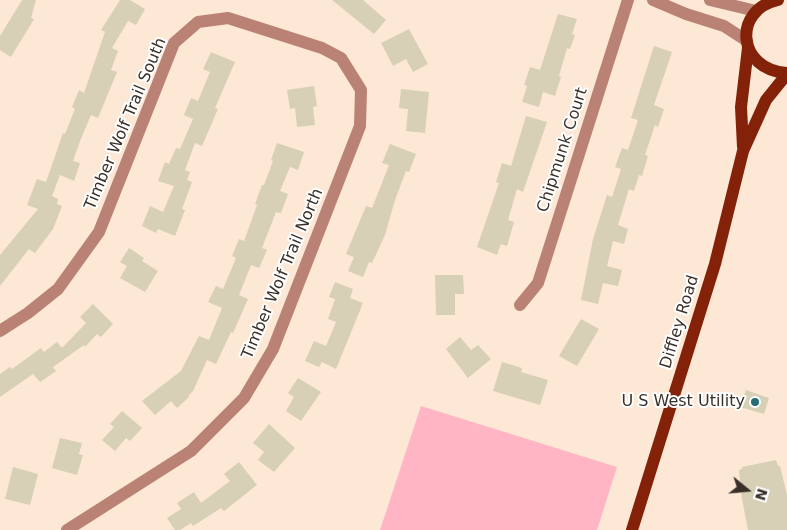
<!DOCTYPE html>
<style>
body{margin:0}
#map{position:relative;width:787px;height:530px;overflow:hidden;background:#fde7d5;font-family:"DejaVu Sans",sans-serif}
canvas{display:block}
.north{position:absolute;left:722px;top:465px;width:50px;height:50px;-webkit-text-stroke:4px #fff;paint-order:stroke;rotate:107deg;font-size:14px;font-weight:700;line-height:20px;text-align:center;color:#393129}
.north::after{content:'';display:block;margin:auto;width:18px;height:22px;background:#393129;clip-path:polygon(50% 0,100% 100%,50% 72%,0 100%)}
</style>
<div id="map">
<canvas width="787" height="530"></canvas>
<div class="north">N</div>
</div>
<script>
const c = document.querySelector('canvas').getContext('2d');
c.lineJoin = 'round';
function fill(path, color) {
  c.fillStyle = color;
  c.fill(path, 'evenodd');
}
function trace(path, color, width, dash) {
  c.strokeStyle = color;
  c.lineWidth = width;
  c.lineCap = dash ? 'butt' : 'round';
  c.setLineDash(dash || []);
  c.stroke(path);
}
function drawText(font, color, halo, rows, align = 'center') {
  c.font = font + ' "DejaVu Sans",sans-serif';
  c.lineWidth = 4;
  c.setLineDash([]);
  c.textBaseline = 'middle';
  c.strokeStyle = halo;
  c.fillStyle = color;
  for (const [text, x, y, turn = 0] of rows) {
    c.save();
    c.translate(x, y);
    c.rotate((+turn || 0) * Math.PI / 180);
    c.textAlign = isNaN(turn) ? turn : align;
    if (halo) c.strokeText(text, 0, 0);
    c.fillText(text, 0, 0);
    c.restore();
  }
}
const green = new Path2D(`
 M421 406 617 467 597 530H380Z`);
const building = new Path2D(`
 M22 0H36L31 18 34 19 11 57 0 50V36Z
 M120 0H130L145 9 136 25 128 21 112 48 118 51 111 70 117 72 98 118 91 115 80 141 73 161 80 163 74 181 60 175 52 196 58 199 57 204 62 206 53 229 35 253 29 249 0 286V255L38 209 27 205 37 179 46 182 63 133 65 134 75 109 72 107 79 90 84 93 105 32 101 30Z
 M332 0H363L386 20 374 34Z
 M558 14 577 19 572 34 575 35 570 49 567 48 559 76 561 77 555 96 543 92 539 107 522 102 527 86 524 85 530 67 540 70Z
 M409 29 428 64 413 72 406 59 393 66 381 43Z
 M654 46 672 52 654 105 664 109 658 127 655 125 645 155 648 156 642 176 639 175 634 191 629 189 618 225 628 229 624 244 613 241 607 266 622 270 618 286 603 283 598 304 581 300 593 239 607 195 612 197 621 169 615 167 622 148 628 150 638 120 631 118Z
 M211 52 235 62 215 108 218 109 202 146 195 143 185 170 190 172 187 180 192 182 182 209 185 210 175 236 158 229 156 233 142 226 150 206 163 212 174 186 158 181 165 162 169 164 176 148 180 149 193 119 184 115 191 98 198 101 210 72 203 69Z
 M314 86 317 106 313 107 315 125 297 127 295 108 290 109 287 90Z
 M401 89 429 92 425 133 406 131 408 109 399 108Z
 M526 116 547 122 523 192 517 189 508 220 514 222 507 246 501 244 497 255 477 247 499 183 496 182 502 163 511 166Z
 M277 143 304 152 298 170 290 167 280 191 288 194 281 213 276 212 262 248 267 250 259 268 251 265 239 295 248 299 233 333 231 332 216 364 207 360 193 391 188 396 189 397 177 408 171 401 155 415 142 401 181 371 199 336 209 340 222 308 208 302 216 286 223 289 236 258 232 256 239 239 244 241 257 205 255 204 262 185H264L273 161 271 160Z
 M390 144 416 154 409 172 406 171 395 200 385 235 372 263 369 262 363 277 348 271 354 257 346 254 366 206 372 208 378 193 389 165 382 163Z
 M129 248 144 258 142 261 158 271 145 292 120 278 127 266 120 262Z
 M435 275H463L464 294H455V315H436Z
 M335 282 353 289 350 298 363 303 336 369 322 362 319 367 305 361 314 341 326 346 336 322 328 319 335 299 329 297Z
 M93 304 113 324 101 337 97 334 85 347 84 345 53 367 56 371 40 382 33 374 0 397V374L10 367 12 369 41 348 44 352 57 342 62 348 86 323 80 317Z
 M581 319 599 329 577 366 559 356Z
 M460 337 471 350 478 345 491 359 468 378 446 349Z
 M502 362 522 368 521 372 548 380 540 405 493 391Z
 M298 378 321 392 301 421 286 411 294 397 288 393Z
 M746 390 769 398 764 414 740 407Z
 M122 411 142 428 130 441 126 438 115 451 102 440 114 427 110 424Z
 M269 424 295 448 274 472 258 460 264 452 253 443Z
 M60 438 82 443 79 454 83 455 77 475 52 468Z
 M776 460 778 466H780L787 495V530H748L742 499 739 470 742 469V467Z
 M239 462 257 485 224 511 221 508 193 526 191 523 180 530H175L167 518 181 509 177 503 194 492 201 503 230 481 224 474Z
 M13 467 38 474 30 505 5 499Z`);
const minor = new Path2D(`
 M653 0 686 14 724 26 747 41
 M710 0 756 11
 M520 305 538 283 628 0
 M0 331 28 313 58 289 99 232 174 43 198 22 228 18 322 48 341 58 361 90 360 126 273 349 244 398 191 451 67 530`);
const major = new Path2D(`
 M778 0C732 10 737 70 787 73
 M743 147 741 107 748 48
 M632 530 715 264 743 151 766 100 787 74`);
const markers = [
 [755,402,5,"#246d77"]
];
const streetNames = [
 ["Timber Wolf Trail South",126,124,-67],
 ["Chipmunk Court",563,150,-72],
 ["Timber Wolf Trail North",283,274,-67],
 ["Diffley Road",680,322,-73]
];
const poiNames = [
 ["U S West Utility",745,402]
];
fill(green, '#ffb5c4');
fill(building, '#d7d0b7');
trace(minor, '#ba8274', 12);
trace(major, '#842209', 12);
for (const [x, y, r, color] of markers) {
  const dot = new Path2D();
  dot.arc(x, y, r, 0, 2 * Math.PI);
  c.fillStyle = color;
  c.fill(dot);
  trace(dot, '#fff', 2);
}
drawText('16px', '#393129', '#fff', streetNames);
drawText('16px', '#393129', '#fff', poiNames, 'right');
</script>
